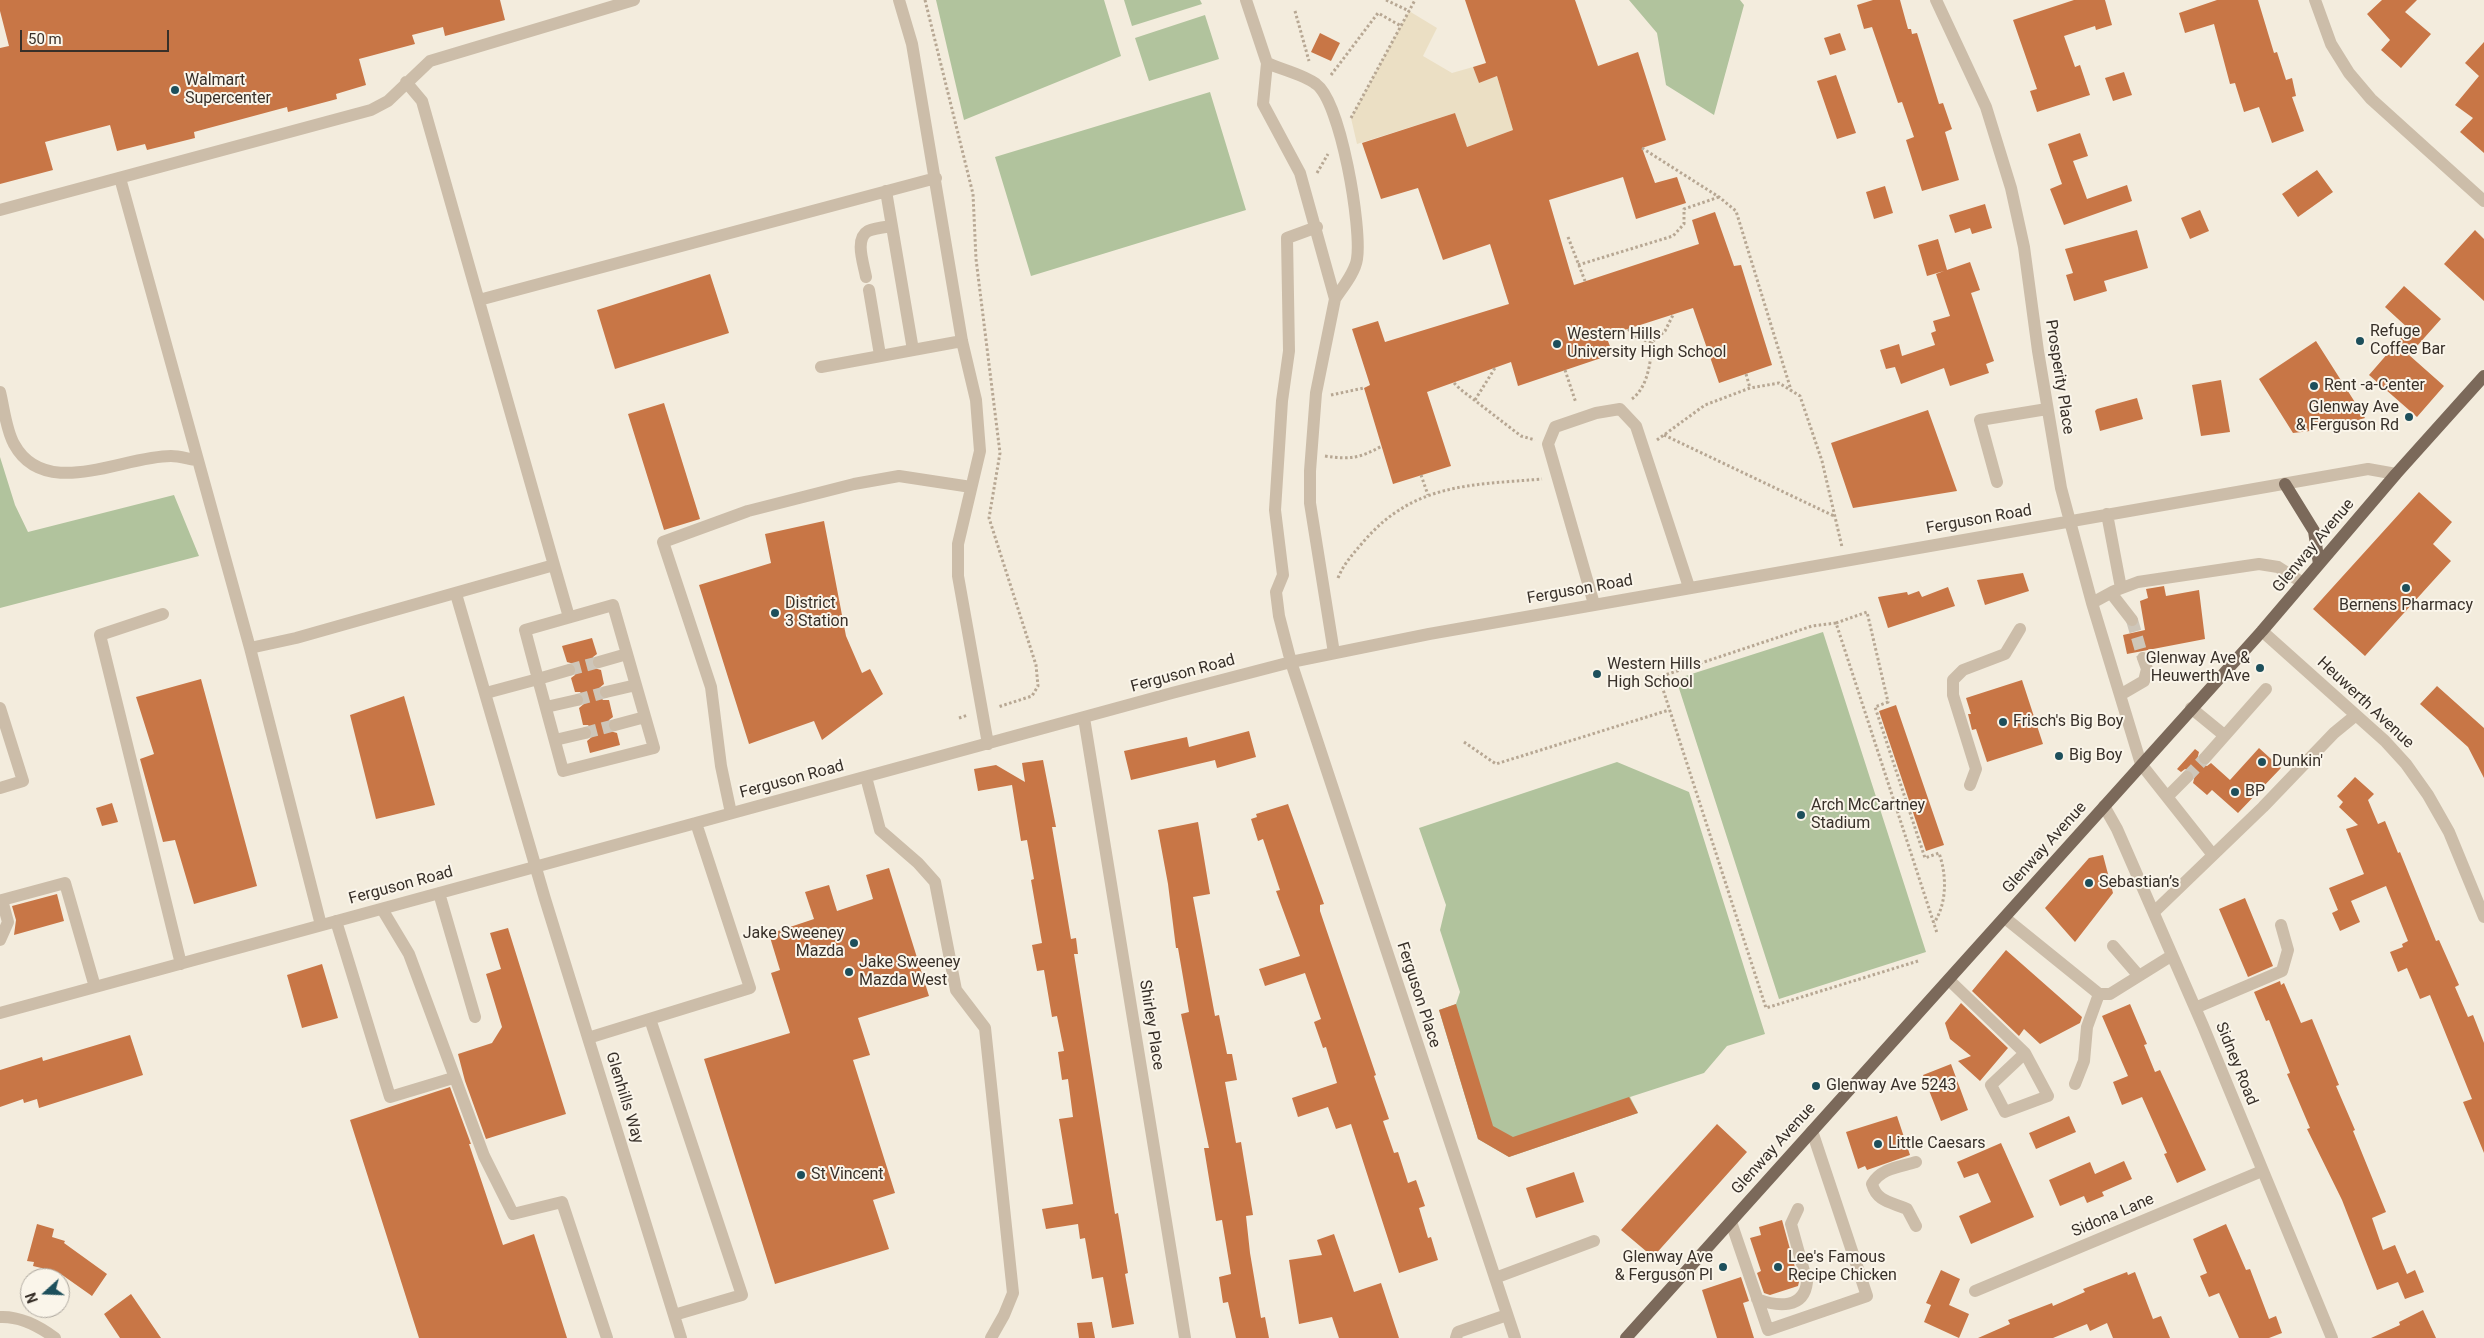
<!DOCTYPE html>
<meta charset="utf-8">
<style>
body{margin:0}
#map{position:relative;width:2484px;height:1338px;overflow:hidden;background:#f3ecdd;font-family:Roboto,sans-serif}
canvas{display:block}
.north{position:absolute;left:20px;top:1268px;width:50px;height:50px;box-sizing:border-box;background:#faf5ea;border:1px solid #aca69d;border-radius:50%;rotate:250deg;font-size:14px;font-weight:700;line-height:20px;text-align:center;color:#383029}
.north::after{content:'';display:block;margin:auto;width:18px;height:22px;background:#1d4f5b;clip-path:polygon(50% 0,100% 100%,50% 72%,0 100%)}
.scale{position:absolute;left:20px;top:30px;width:149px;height:22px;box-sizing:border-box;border:2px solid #383029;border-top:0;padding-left:6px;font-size:15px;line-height:18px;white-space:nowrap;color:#383029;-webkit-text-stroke:4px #faf5ea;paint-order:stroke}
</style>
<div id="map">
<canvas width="2484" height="1338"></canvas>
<div class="north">N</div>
<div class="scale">50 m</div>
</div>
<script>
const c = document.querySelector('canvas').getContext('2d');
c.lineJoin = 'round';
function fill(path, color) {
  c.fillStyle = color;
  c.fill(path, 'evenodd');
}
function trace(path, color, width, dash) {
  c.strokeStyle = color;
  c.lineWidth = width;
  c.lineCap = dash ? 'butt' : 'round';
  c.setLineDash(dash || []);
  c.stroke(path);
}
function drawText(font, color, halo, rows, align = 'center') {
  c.font = font + ' Roboto,sans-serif';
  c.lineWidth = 4;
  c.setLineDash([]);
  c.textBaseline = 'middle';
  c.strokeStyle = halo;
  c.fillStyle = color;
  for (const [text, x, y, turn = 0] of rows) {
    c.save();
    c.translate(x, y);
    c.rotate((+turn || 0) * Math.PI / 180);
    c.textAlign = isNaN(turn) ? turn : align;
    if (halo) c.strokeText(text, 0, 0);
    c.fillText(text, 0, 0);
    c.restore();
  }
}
const green = new Path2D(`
 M936 0H1104L1121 56 964 120Z
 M1124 0H1200L1202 4 1132 26Z
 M1629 0H1740L1744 5 1714 115 1666 85 1657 33Z
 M1205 15 1219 59 1149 81 1135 38Z
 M1210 92 1246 210 1031 276 995 157Z
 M0 457 15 505 28 532 174 495 199 556 0 608Z
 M1823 632 1926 952 1779 999 1676 679Z
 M1617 762 1689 792 1765 1034 1727 1046 1704 1073 1630 1097 1638 1113 1509 1157 1478 1139 1439 1010 1456 1004 1460 992 1440 930 1446 905 1419 828Z`);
const plaza = new Path2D(`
 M1409 11 1437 28 1423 56 1452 73 1473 67 1479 83 1497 76 1513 130 1467 147 1455 113 1357 144 1351 118Z`);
const building = new Path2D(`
 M0 0H500L505 20 445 36 443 27 412 35 415 44 359 59 366 85 336 94 337 99 288 112 287 107 194 132 195 138 147 150 145 144 117 151 110 125 45 142 53 170 0 184V48L9 46 0 11Z
 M1465 0H1575L1598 66 1638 52 1666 140 1642 148 1655 183 1677 177 1686 203 1636 219 1623 177 1549 200 1574 285 1699 244 1692 220 1715 212 1734 266 1741 265 1772 365 1719 383 1693 308 1606 336 1613 354 1518 386 1511 362 1427 392 1451 466 1393 484 1364 388 1370 385 1352 329 1378 321 1385 342 1509 304 1490 244 1443 260 1418 188 1381 199 1362 143 1455 113 1467 147 1513 130 1497 76 1479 83 1473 67 1486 63Z
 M1873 0H1900L1908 29H1911L1912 34 1917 33 1939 104 1943 103 1952 129 1945 132 1959 180 1922 191 1906 140 1914 137 1902 102 1898 103 1872 27 1864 29 1857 5Z
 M2074 0H2105L2112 25 2096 30 2095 26 2064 36 2075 67 2080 65 2090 95 2037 112 2030 91 2037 89 2013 20Z
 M2217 0H2258L2274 53 2277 52 2286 80 2292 78 2296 96 2292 97 2304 131 2272 143 2259 107 2244 112 2235 83 2230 84 2214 24 2185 33 2179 13Z
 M2382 0H2417L2405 12 2431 34 2401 68 2381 50 2390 40 2367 14Z
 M1320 33 1340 43 1331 61 1311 52Z
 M1840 33 1846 50 1830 55 1824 38Z
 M2484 42V153L2460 132 2473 118 2455 105 2479 76 2465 63Z
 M2124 72 2132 95 2113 101 2105 78Z
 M1836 75 1856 133 1837 139 1817 81Z
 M2080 133 2088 156 2073 161 2087 199 2127 185 2132 201 2064 225 2050 189 2062 184 2048 144Z
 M2317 170 2333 192 2298 217 2282 194Z
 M1885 186 1893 213 1874 219 1866 192Z
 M1985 204 1992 228 1972 234 1970 228 1955 233 1949 215Z
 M2200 210 2209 231 2190 239 2181 218Z
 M2137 230 2148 268 2104 281 2107 291 2074 301 2066 275 2073 273 2065 249Z
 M2475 230 2484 239V301L2444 264Z
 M1938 239 1947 270 1970 262 1980 290 1971 293 1994 361 1986 364 1989 373 1950 386 1944 368 1901 384 1895 367 1886 369 1880 350 1899 344 1902 356 1935 345 1931 333 1936 331 1933 321 1950 316 1936 274 1944 271 1927 276 1918 245Z
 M710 274 729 333 615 369 597 310Z
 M2404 286 2441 319 2409 355 2444 386 2417 417 2369 375 2409 329 2385 307Z
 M2316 341 2365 418 2330 428 2325 421 2310 431 2293 433 2259 379Z
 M2221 380 2230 432 2201 436 2192 385Z
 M2137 398 2143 419 2100 431 2095 411 2097 409Z
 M664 403 700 519 664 530 628 414Z
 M1928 410 1957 491 1853 508 1831 443Z
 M2419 492 2452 522 2433 544 2451 561 2365 656 2313 609Z
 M824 521 846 636 862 673 870 669 883 694 822 740 814 721 749 744 699 585 771 563 765 534Z
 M2023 573 2029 591 1985 605 1977 580Z
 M2164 586 2166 596 2199 590 2205 639 2127 654 2123 635 2145 630 2140 601 2148 598 2146 589Z
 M1948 587 1955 606 1888 628 1878 597 1907 592 1908 595 1919 591 1922 597Z
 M592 638 597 654 593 657 591 664 594 668 601 670 604 684 598 689V694L603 700H609L613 717 609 720 607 727 610 731 617 733 620 745 590 753 587 741 593 736V731L588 725H583L579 708 585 703V698L580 692H575L571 678 575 675 577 668 574 664 567 662 562 646Z
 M201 679 257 886 194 904 175 840 163 842 140 759 154 754 136 697Z
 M2022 680 2043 744 1987 762 1976 729 1972 730 1968 714H1971L1966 698Z
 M2437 686 2484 728V778L2468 747 2420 704Z
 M404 696 435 805 376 819 350 715Z
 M1896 705 1944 845 1926 851 1879 711Z
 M1249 731 1256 757 1217 768 1215 760 1131 780 1124 751 1187 737 1189 747Z
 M2259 748 2281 768 2238 813 2212 790 2207 795 2193 783 2195 775 2192 771 2185 769 2181 772 2177 769 2195 749 2199 752 2197 760 2200 764 2207 766 2211 763 2230 780Z
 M1043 760 1056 827H1052L1071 939 1076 938 1078 954H1074L1088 1043 1115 1214 1118 1213 1128 1273 1125 1274 1134 1324 1112 1328 1103 1277 1092 1279 1085 1238 1080 1239 1078 1224 1046 1229 1042 1209 1073 1204 1059 1119 1073 1117 1068 1079 1062 1080 1058 1052 1064 1051 1057 1016 1052 1017 1044 970 1037 971 1032 945 1042 943 1031 880 1034 879 1027 840 1021 841 1012 785 978 791 974 769 996 765 1025 782 1022 763Z
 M2355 777 2374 794 2368 800 2378 824 2385 821 2398 853 2400 852 2436 941 2439 940 2459 985 2455 987 2468 1017 2473 1015 2484 1043V1153L2463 1102 2472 1099 2430 995 2420 999 2407 968 2398 972 2390 952 2403 947 2402 944 2408 941 2386 886 2351 901 2360 922 2340 931 2332 913 2338 910 2329 888 2364 874 2346 829 2358 825 2339 807 2343 802 2337 796Z
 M112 803 118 822 102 826 96 808Z
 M1288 804 1324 904 1320 905V911L1376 1075 1374 1076 1389 1119 1383 1121 1394 1153 1398 1152 1408 1183 1416 1180 1425 1206 1419 1208 1428 1238 1431 1237 1438 1260 1399 1273 1351 1124 1336 1129 1328 1107 1298 1117 1292 1098 1337 1083 1326 1047 1323 1048 1314 1022 1321 1019 1305 973 1265 986 1259 969 1300 956 1276 891 1280 890 1263 839 1258 841 1251 819 1257 817 1256 814Z
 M1198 822 1210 894 1193 897 1215 1016 1219 1015 1227 1054H1232L1237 1080 1225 1082 1236 1143 1241 1142 1253 1215 1246 1216 1250 1253 1261 1318 1265 1317 1269 1338H1236L1228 1302 1223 1303 1219 1277 1231 1274 1222 1220 1216 1221 1204 1148H1209L1181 1014 1189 1012 1178 948H1176L1168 884 1158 830Z
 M2103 855 2113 893 2075 942 2045 908 2089 858Z
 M889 868 929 996 858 1018 870 1055 853 1060 895 1193 873 1200 889 1249 775 1284 704 1059 790 1033 771 973 780 970 769 934 814 919 805 892 829 885 837 911 873 899 866 875Z
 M57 894 64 921 14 935 16 920 12 906Z
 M2245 898 2273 966 2248 977 2219 909Z
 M508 928 566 1114 486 1139 465 1081 458 1054 492 1043 502 1027 486 974 501 969 490 933Z
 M2006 950 2082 1017 2080 1023 2040 1044 2024 1029 2019 1036 1972 991Z
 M322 964 338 1018 302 1028 287 975Z
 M2280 981 2281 985 2284 983 2301 1023 2312 1019 2339 1085 2336 1086 2355 1130 2353 1131 2386 1212 2372 1218 2383 1250 2395 1245 2407 1274 2415 1270 2424 1292 2405 1299 2398 1282 2377 1290 2342 1200 2307 1129 2310 1128 2287 1074 2290 1073 2269 1020 2266 1021 2254 992Z
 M1961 1003 2008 1048 1980 1081 1958 1061 1971 1056 1950 1039 1945 1023Z
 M1456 1004 1493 1126 1513 1137 1629 1097 1638 1113 1509 1157 1478 1139 1439 1010Z
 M2130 1004 2147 1044 2144 1045 2155 1072 2160 1070 2206 1170 2177 1183 2164 1154 2167 1153 2142 1097 2122 1105 2113 1082 2128 1076 2102 1016Z
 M130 1035 143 1075 39 1108 37 1099 24 1103 23 1099 0 1107V1070L42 1057 43 1061Z
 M1951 1064 1968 1110 1941 1121 1923 1075Z
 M450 1087 471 1144H469L503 1245 534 1234 567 1338H419L350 1120Z
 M1897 1116 1910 1155 1867 1170 1865 1166 1858 1169 1846 1132Z
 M2069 1116 2076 1132 2036 1149 2029 1133Z
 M1717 1124 1747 1152 1653 1257 1621 1230Z
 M2001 1143 2034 1217 1971 1244 1959 1216 1991 1202 1978 1173 1964 1178 1957 1162Z
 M2124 1161 2132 1179 2102 1192 2104 1196 2087 1203 2084 1196 2060 1206 2049 1180 2090 1162 2095 1174Z
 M1574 1172 1584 1202 1536 1218 1526 1188Z
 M1782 1220 1799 1282 1798 1286 1770 1295 1764 1293 1757 1273 1761 1271 1750 1238 1761 1235 1759 1227Z
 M37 1224 54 1229 52 1237 65 1241 64 1243 107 1274 92 1296 58 1272 33 1266 34 1262 27 1261Z
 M2226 1224 2246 1270 2250 1269 2269 1319 2276 1316 2282 1333 2269 1338H2239L2219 1293 2209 1297 2200 1276 2207 1273 2193 1239Z
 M1334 1234 1354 1292 1381 1283 1399 1338H1339L1332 1317 1299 1324 1289 1260 1322 1255 1317 1240Z
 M1941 1270 1960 1279 1949 1305 1969 1314 1959 1338 1924 1322 1931 1305 1926 1303Z
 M2127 1272 2128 1275 2135 1272 2153 1319 2161 1316 2170 1338H2113L2107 1323 2090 1331 2087 1324 2053 1338H1978L2010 1324 2008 1320 2052 1303 2053 1306 2085 1292 2083 1289Z
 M1741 1277 1749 1301 1743 1303 1754 1338H1717L1702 1290Z
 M131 1294 161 1338H120L104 1314Z
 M2423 1310 2436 1338H2371L2400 1325 2399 1322Z
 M1092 1322 1095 1338H1079L1077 1323Z`);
const minorTunnel = new Path2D(`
 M2132 620 2143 658
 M569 670 599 662
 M577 700 606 692
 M585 733 615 725
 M2187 777 2205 758`);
const path = new Path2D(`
 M925 0 973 194 976 259 1000 453 989 518 1036 665 1038 686 1032 696 998 707
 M1386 0 1409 11
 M1295 11 1309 61
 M1331 75 1378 13 1401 26
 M1351 118 1415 0
 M1642 148 1719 197 1736 211 1791 390
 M1317 173 1328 154
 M1568 237 1585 281
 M1578 265 1673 236 1684 224V209L1719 197
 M1628 329 1639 339 1652 342 1665 331 1673 315
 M1565 370 1576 403
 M1746 374 1750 388
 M1454 383 1460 389 1521 436 1535 440
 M1331 395 1364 388
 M1632 399C1648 387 1651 361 1652 342
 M1475 400 1495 368
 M1664 435 1834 516
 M1657 440 1705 405 1750 388 1779 383 1800 396 1822 461 1842 547
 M1325 456C1350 460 1360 458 1382 446
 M1421 475 1428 495
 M1338 578C1344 563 1354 553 1364 541 1414 483 1471 485 1542 479
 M1836 623 1867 612 1888 702 1875 707 1925 858 1939 853C1947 876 1947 903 1934 923
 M959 718 968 715
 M1464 742 1496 764 1669 710
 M1918 961 1766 1008 1659 677 1812 626 1836 623 1937 933`);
const minor = new Path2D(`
 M899 0 912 44 962 341 976 400 980 451 958 544V576L988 744
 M1246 0 1267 63 1263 104 1300 173 1335 299 1316 393 1310 471V503L1334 653
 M1936 0 1986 107 2011 188 2024 247 2038 351 2061 488 2092 603 2141 764 2213 855
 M2315 0 2331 44 2349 73 2371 99 2484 201
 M1267 63C1280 69 1305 75 1316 84 1341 102 1362 228 1357 259 1355 273 1342 288 1335 299
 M120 178 250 648 321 925
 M886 191 913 350
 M0 210 371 110 388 101 430 61 634 0
 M1317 227 1287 238 1289 351 1282 401 1275 510 1283 575 1276 592 1279 616 1291 662 1515 1338
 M866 277C864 265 854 239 868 231 875 228 885 227 892 226
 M869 290 880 355
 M479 300 936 178
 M821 367 962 341
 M0 392C4 408 6 430 14 444 45 501 122 456 171 456 179 456 189 459 197 460
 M1997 482 1980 420 2047 409
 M2107 514 2121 588
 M554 565 569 617
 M2111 593 2132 620
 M456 594 545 899 681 1338
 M2092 603 2114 591 2138 582 2259 564 2278 567 2303 583
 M1594 604 1548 444 1555 427 1596 413 1620 409 1636 426 1689 587
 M163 614 100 635 181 964
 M2262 631 2385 741 2406 764 2428 795 2449 832 2484 917
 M250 648 296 638 554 565 422 101 406 82
 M599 662 627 654
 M606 692 636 685
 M486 693 538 679 525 630 613 605 654 748 563 771 538 679 569 670
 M2120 695 2144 681 2147 669 2143 658
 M546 707 577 700
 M0 708 23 781 0 788
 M2191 708 2224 735
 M1084 718 1185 1338
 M615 725 645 717
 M555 740 585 733
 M2205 758 2266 689
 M866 777 880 830 918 863 935 882 956 990 985 1028 1013 1293 1004 1315 991 1338
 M1970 785 1976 769 1953 695V680L1963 670 2005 654 2020 629
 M2167 797 2187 777
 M2104 806 2117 829 2203 1026 2332 1338
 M731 813 721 766 711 687 663 542 748 511 854 484 899 476 971 487
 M439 893 475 1017
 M382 909 409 954 484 1156 513 1214 562 1202 607 1338
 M2154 912 2263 807 2334 733 2356 715
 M2005 918 2099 994H2110L2171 956
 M336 921 390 1097 453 1078
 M0 940 8 922 2 900 65 883 95 987
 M2113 946 2139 976
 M1949 980 2025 1053 2048 1096 2005 1112 1991 1085 2025 1053
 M2195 1008 2282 971 2288 950 2281 925
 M0 1013 1172 693 1291 662 1429 634 2368 469 2396 474
 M650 1019 742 1295 674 1315
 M588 1038 750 988 696 823
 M2075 1084 2084 1061 2087 1027 2099 994
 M1731 1222 1768 1330 1867 1296 1812 1131
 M1916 1226 1907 1209C1891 1202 1877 1202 1872 1184 1881 1168 1900 1167 1916 1162
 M1495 1278 1594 1241
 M1975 1291 2262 1171
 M1757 1299C1778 1307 1804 1309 1807 1282L1791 1224 1798 1209
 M0 1317C21 1316 39 1326 55 1338
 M1456 1338 1458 1332 1507 1315`);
const major = new Path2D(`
 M2285 484 2314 531 2319 564
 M1626 1338 2262 631 2396 474 2484 376`);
const markers = [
 [175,90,5,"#1d4f5b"],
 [2360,341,5,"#1d4f5b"],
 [1557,344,5,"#1d4f5b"],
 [2314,386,5,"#1d4f5b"],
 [2409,417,5,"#1d4f5b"],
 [2406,588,5,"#1d4f5b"],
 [775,613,5,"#1d4f5b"],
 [2260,668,5,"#1d4f5b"],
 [1597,674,5,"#1d4f5b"],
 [2003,722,5,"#1d4f5b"],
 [2059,756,5,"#1d4f5b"],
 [2262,762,5,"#1d4f5b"],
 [2235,792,5,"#1d4f5b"],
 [1801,815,5,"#1d4f5b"],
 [2089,883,5,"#1d4f5b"],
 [854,943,5,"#1d4f5b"],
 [849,972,5,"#1d4f5b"],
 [1816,1086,5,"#1d4f5b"],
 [1878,1144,5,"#1d4f5b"],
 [801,1175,5,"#1d4f5b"],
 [1723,1267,5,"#1d4f5b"],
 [1778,1267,5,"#1d4f5b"]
];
const poiNames = [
 ["Walmart",185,81],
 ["Supercenter",185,99],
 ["Refuge",2370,332],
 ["Coffee Bar",2370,350],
 ["Western Hills",1567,335],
 ["University High School",1567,353],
 ["Rent -a-Center",2324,386],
 ["Glenway Ave",2399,408,"right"],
 ["& Ferguson Rd",2399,426,"right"],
 ["District",785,604],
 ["3 Station",785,622],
 ["Bernens Pharmacy",2406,606,"center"],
 ["Glenway Ave &",2250,659,"right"],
 ["Heuwerth Ave",2250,677,"right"],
 ["Western Hills",1607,665],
 ["High School",1607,683],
 ["Frisch's Big Boy",2013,722],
 ["Big Boy",2069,756],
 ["Dunkin'",2272,762],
 ["BP",2245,792],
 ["Arch McCartney",1811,806],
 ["Stadium",1811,824],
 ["Sebastian’s",2099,883],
 ["Jake Sweeney",844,934,"right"],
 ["Mazda",844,952,"right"],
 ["Jake Sweeney",859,963],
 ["Mazda West",859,981],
 ["Glenway Ave 5243",1826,1086],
 ["Little Caesars",1888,1144],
 ["St Vincent",811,1175],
 ["Glenway Ave",1713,1258,"right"],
 ["& Ferguson Pl",1713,1276,"right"],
 ["Lee's Famous",1788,1258],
 ["Recipe Chicken",1788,1276]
];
const streetNames = [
 ["Prosperity Place",2059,377,81],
 ["Ferguson Road",1979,520,-10],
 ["Glenway Avenue",2314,546,-50],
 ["Ferguson Road",1580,590,-10],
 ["Ferguson Road",1183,674,-15],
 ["Heuwerth Avenue",2365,703,43],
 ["Ferguson Road",792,780,-15],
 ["Glenway Avenue",2045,848,-48],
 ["Ferguson Road",401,886,-15],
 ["Ferguson Place",1418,995,72],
 ["Shirley Place",1151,1025,81],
 ["Sidney Road",2236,1064,68],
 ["Glenhills Way",624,1098,73],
 ["Glenway Avenue",1774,1149,-48],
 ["Sidona Lane",2113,1216,-23]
];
fill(green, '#b1c39d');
fill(plaza, '#ebdfc4');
fill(building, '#c87646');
trace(minorTunnel, '#cec6b9', 12, [12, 6]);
trace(path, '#b7a793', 3, [2.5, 2.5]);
trace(minor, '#ccbda9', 12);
trace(major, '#7b695a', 12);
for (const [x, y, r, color] of markers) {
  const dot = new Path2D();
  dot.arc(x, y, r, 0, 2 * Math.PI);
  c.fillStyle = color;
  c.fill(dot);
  trace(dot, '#faf5ea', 2);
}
drawText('16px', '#383029', '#faf5ea', poiNames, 'left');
drawText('16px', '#383029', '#faf5ea', streetNames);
</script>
